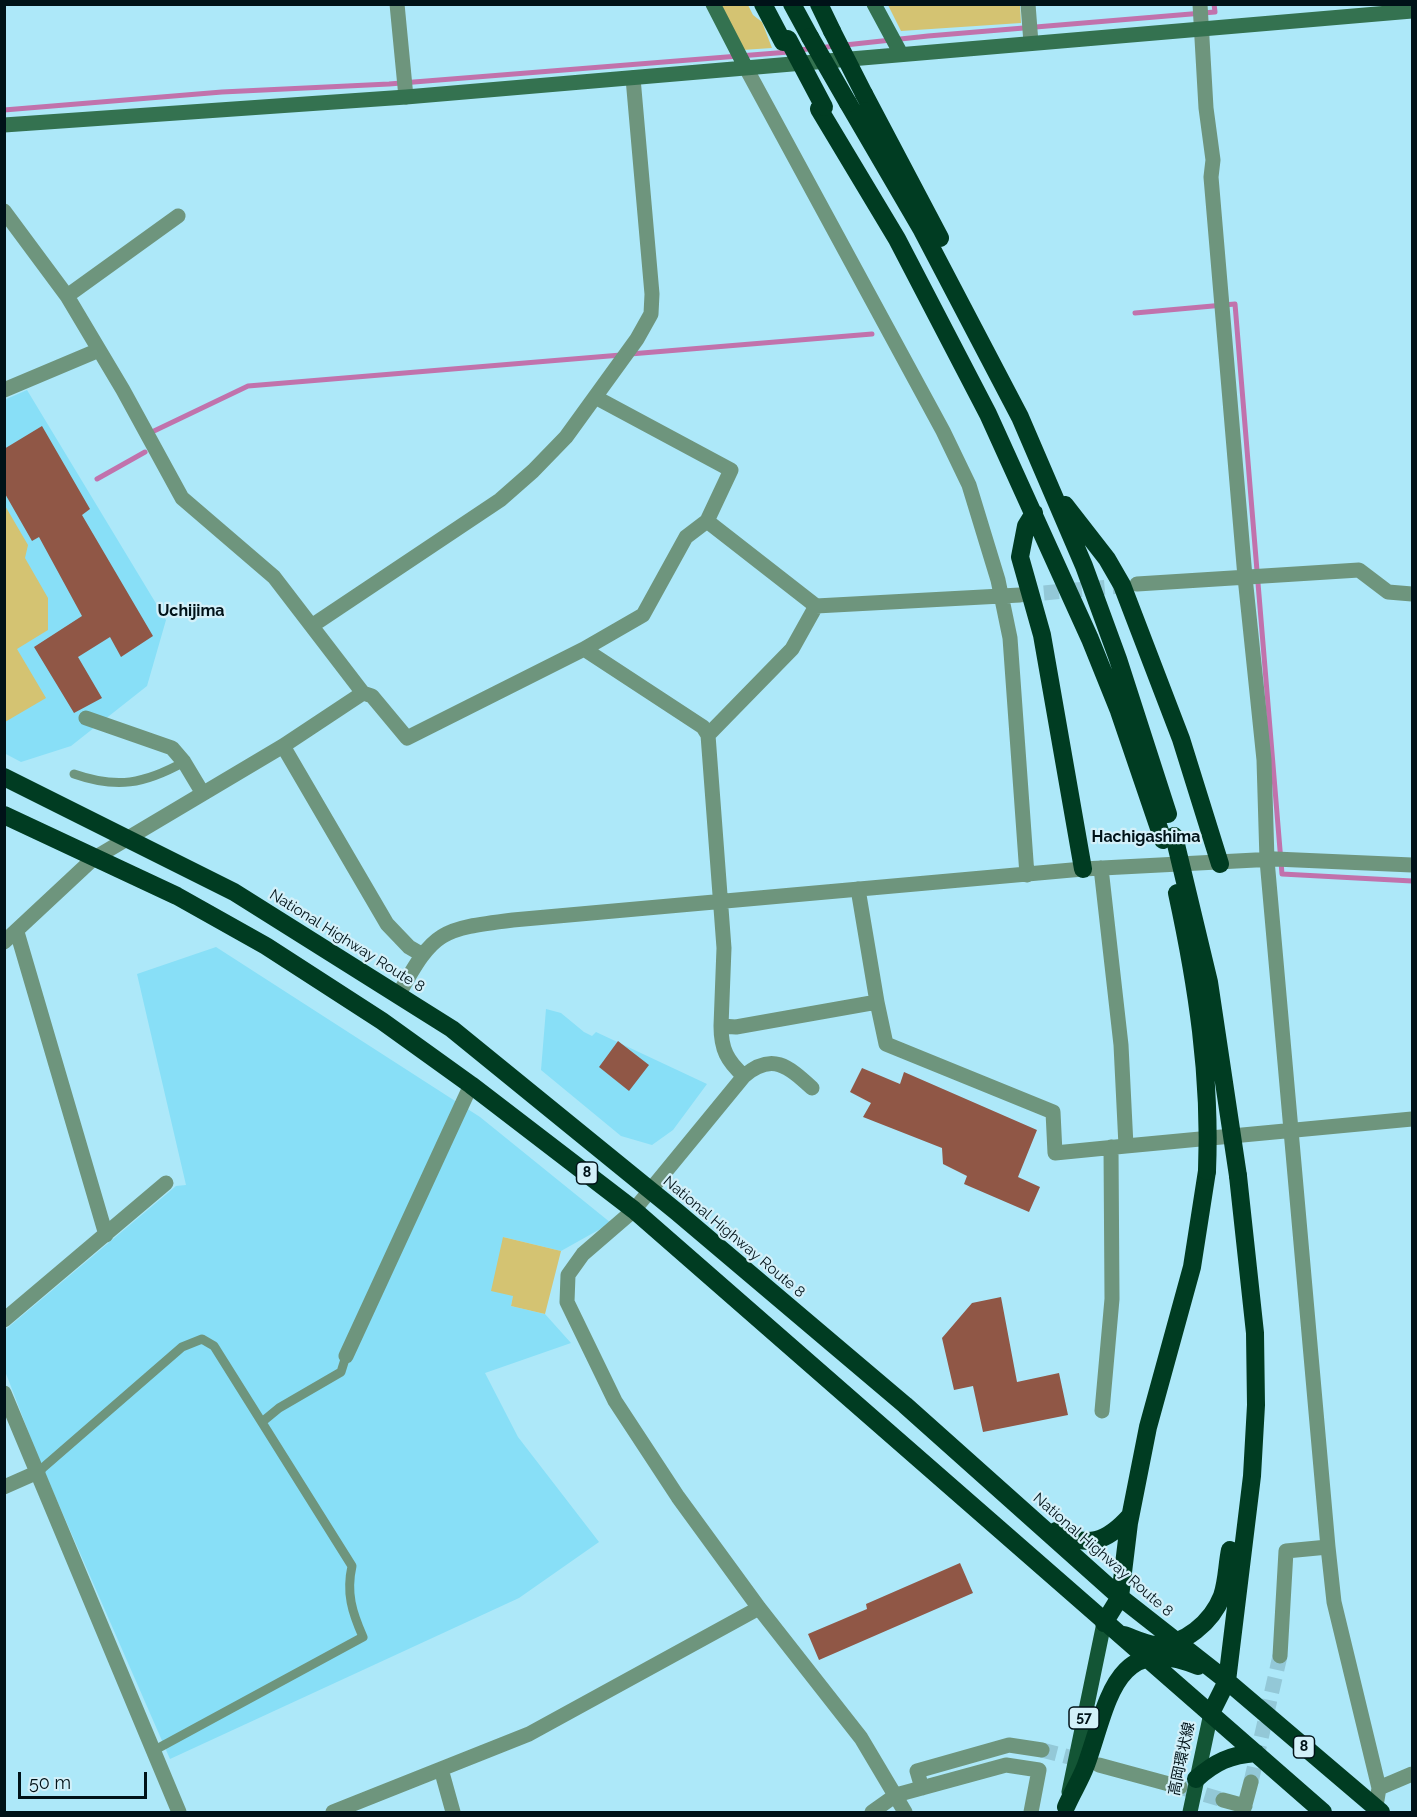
<!DOCTYPE html>
<meta charset="utf-8">
<style>
body{margin:0}
#map{position:relative;width:1417px;height:1817px;overflow:hidden;background:#ade8f9;font-family:Raleway,sans-serif}
canvas{display:block}
.frame{position:absolute;inset:0;border:6px solid #001218;pointer-events:none}
.scale{position:absolute;left:18px;top:1772px;width:129px;height:27px;box-sizing:border-box;border:3px solid #001218;border-top:0;padding-left:8px;font-size:18px;line-height:21px;white-space:nowrap;color:#001218;-webkit-text-stroke:4px #d3f0f9;paint-order:stroke}
</style>
<div id="map">
<canvas width="1417" height="1817"></canvas>
<div class="frame"></div>
<div class="scale">50 m</div>
</div>
<script>
const c = document.querySelector('canvas').getContext('2d');
c.lineJoin = 'round';
function fill(path, color) {
  c.fillStyle = color;
  c.fill(path, 'evenodd');
}
function trace(path, color, width, dash) {
  c.strokeStyle = color;
  c.lineWidth = width;
  c.lineCap = dash ? 'butt' : 'round';
  c.setLineDash(dash || []);
  c.stroke(path);
}
function drawText(font, color, halo, rows, align = 'center') {
  c.font = font + ' Raleway,"Noto Sans JP",sans-serif';
  c.lineWidth = 4.5;
  c.setLineDash([]);
  c.textBaseline = 'middle';
  c.strokeStyle = halo;
  c.fillStyle = color;
  for (const [text, x, y, turn = 0] of rows) {
    c.save();
    c.translate(x, y);
    c.rotate((+turn || 0) * Math.PI / 180);
    c.textAlign = isNaN(turn) ? turn : align;
    if (halo) c.strokeText(text, 0, 0);
    c.fillText(text, 0, 0);
    c.restore();
  }
}
const built = new Path2D(`
 M27 390 166 620 147 686 71 746 21 762 4 753V400Z
 M216 947 480 1117 611 1223 561 1251 503 1237 513 1297 511 1306 545 1314 571 1343 485 1373 518 1437 599 1542 519 1598 170 1759 38 1457 5 1371V1330L176 1186 186 1185 137 974Z
 M546 1009 561 1013 584 1032 592 1036 596 1032 707 1084 673 1130 652 1145 621 1136 541 1070Z`);
const green = new Path2D(`
 M720 5H748L753 15 762 22 772 48 742 50Z
 M888 5H1020L1021 23 901 31Z
 M4 504 28 545 25 558 48 598V630L17 649 46 698 5 722Z
 M503 1237 561 1251 545 1314 511 1306 513 1296 491 1291Z`);
const stream = new Path2D(`
 M799 50 928 36 1215 12 1214 4
 M4 110 222 92 389 84 789 52
 M1135 313 1235 304 1282 874 1412 881
 M630 354 872 334
 M154 431 248 386 621 355
 M97 479 145 452`);
const building = new Path2D(`
 M42 426 90 509 82 515 153 636 121 657 110 637 78 657 102 698 74 713 34 647 82 616 39 537 32 541 4 492V449Z
 M618 1041 649 1065 629 1091 599 1067Z
 M862 1068 900 1084 904 1072 1037 1130 1018 1177 1040 1187 1029 1212 964 1184 967 1176 943 1164 942 1148 863 1117 871 1103 850 1092Z
 M1001 1297 1017 1382 1059 1373 1068 1415 983 1432 973 1386 954 1390 942 1338 972 1303Z
 M960 1563 973 1593 819 1660 808 1634 867 1609 866 1604Z`);
const streetTunnel = new Path2D(`
 M1021 595 1131 585
 M1042 1750 1089 1762
 M1251 1782 1280 1656
 M1183 1788 1223 1800`);
const lane = new Path2D(`
 M74 774C117 789 144 784 184 762
 M262 1422 279 1408 341 1372 346 1356
 M38 1472 182 1347 202 1339 214 1346 352 1566C346 1593 352 1612 363 1637L153 1751`);
const street = new Path2D(`
 M397 4 406 97
 M1028 4 1031 43
 M1200 4 1206 108 1213 160 1211 177 1245 577 1264 760 1267 860 1328 1547 1334 1602 1379 1788 1375 1812
 M746 68 943 431 969 485 998 580 1010 638 1027 875
 M4 211 67 296 123 390 182 498 274 577 363 693 372 696 407 738 584 649 703 727 708 735 724 948 721 1026 736 1027 877 1002 886 1044 1053 1112 1055 1153 1126 1146 1121 1045 1101 868
 M67 296 178 216
 M4 390 99 350
 M707 521 816 606
 M1137 584 1359 570 1388 592 1412 594
 M313 625 500 500 533 471 566 437 637 339 651 314 652 294 633 78
 M584 649 643 615 686 537 707 521 731 470 595 397
 M86 718 172 748 184 762 202 792
 M708 735 792 649 816 606 1020 595
 M283 746 387 924 409 947 421 954
 M858 889 877 1002
 M17 932 106 1235
 M4 942 93 859 283 746 363 693
 M399 994C434 930 441 929 513 920L1083 869 1275 859 1412 865
 M721 1026C721 1049 727 1061 744 1076
 M812 1088C788 1066 772 1052 744 1076L634 1210 583 1254 568 1275 567 1302 615 1401 678 1497 759 1608 861 1738 905 1812
 M1126 1146 1412 1119
 M4 1320 166 1183
 M346 1356 471 1085
 M4 1393 179 1812
 M1102 1411 1112 1299 1111 1147
 M4 1487 38 1472
 M1280 1656 1286 1551 1328 1547
 M1099 1765 1180 1787
 M441 1769 453 1812
 M922 1788 917 1771 1009 1745 1042 1750
 M1379 1788 1412 1774
 M1223 1800 1245 1806
 M333 1812 529 1734 759 1608
 M872 1812 896 1795 1006 1765 1039 1770 1031 1812
 M1243 1812 1251 1782`);
const secondary = new Path2D(`
 M713 4 746 68
 M874 4 901 54
 M4 125 406 97 1412 11`);
const primary = new Path2D(`
 M1069 1792 1104 1623
 M1190 1812 1211 1713`);
const highway = new Path2D(`
 M763 4 783 42
 M792 4 810 37
 M819 4 832 31
 M864 94 940 238
 M848 103 922 230 1020 417 1084 566 1118 659 1168 814
 M819 109 897 239 988 414 1090 639 1119 711 1163 840
 M1065 505 1107 559 1122 585 1181 739 1220 864
 M1034 513 1026 526 1020 557 1042 635 1083 869
 M4 777 234 892 452 1029 677 1212 905 1405 1120 1597 1227 1681 1381 1812
 M4 815 177 896 266 946 382 1021 471 1085 634 1210 1323 1812
 M1056 1531C1087 1549 1107 1542 1130 1516
 M1104 1623 1120 1597 1129 1523 1148 1427 1192 1267 1207 1171
 M1124 1635C1133 1638 1145 1644 1155 1645 1184 1646 1212 1622 1222 1596 1227 1582 1227 1564 1230 1550
 M1211 1713 1227 1681 1252 1476 1256 1405 1255 1333 1238 1176
 M1196 1779C1215 1762 1230 1755 1256 1753
 M1066 1807C1072 1793 1081 1779 1086 1765 1108 1705 1113 1631 1198 1666`);
const highwayBridge = new Path2D(`
 M832 31 864 94
 M810 37 848 103
 M788 39 824 107
 M1174 836 1209 982 1238 1176
 M1177 893C1197 985 1211 1077 1207 1171`);
const shields = [
 [587,1173,21],
 [1084,1718,30],
 [1304,1747,21]
];
const shieldNames = [
 ["8",587,1173],
 ["57",1084,1718],
 ["8",1304,1747]
];
const streetNames = [
 ["National Highway Route 8",347,941,32],
 ["National Highway Route 8",734,1237,40],
 ["National Highway Route 8",1103,1555,41],
 ["高岡環状線",1182,1759,-78]
];
const neighbourhoodNames = [
 ["Uchijima",191,611],
 ["Hachigashima",1146,837]
];
fill(built, '#88dff7');
fill(green, '#d4c372');
trace(stream, '#c172ac', 5);
fill(building, '#905746');
trace(streetTunnel, '#93c8d7', 15, [15, 8]);
trace(lane, '#6e957d', 9);
trace(street, '#6e957d', 15);
trace(secondary, '#347250', 15);
trace(primary, '#135535', 15);
trace(highway, '#003c22', 18);
trace(highwayBridge, '#003c22', 18);
for (const [x, y, w] of shields) {
  const box = new Path2D();
  box.roundRect(x - w / 2, y - 11, w, 22, 4.5);
  c.fillStyle = '#d3f0f9';
  c.fill(box);
  trace(box, '#001218', 1.5);
}
drawText('bold 14px', '#001218', null, shieldNames);
drawText('15px', '#001218', '#d3f0f9', streetNames);
drawText('bold 16px', '#001218', '#d3f0f9', neighbourhoodNames);
</script>
